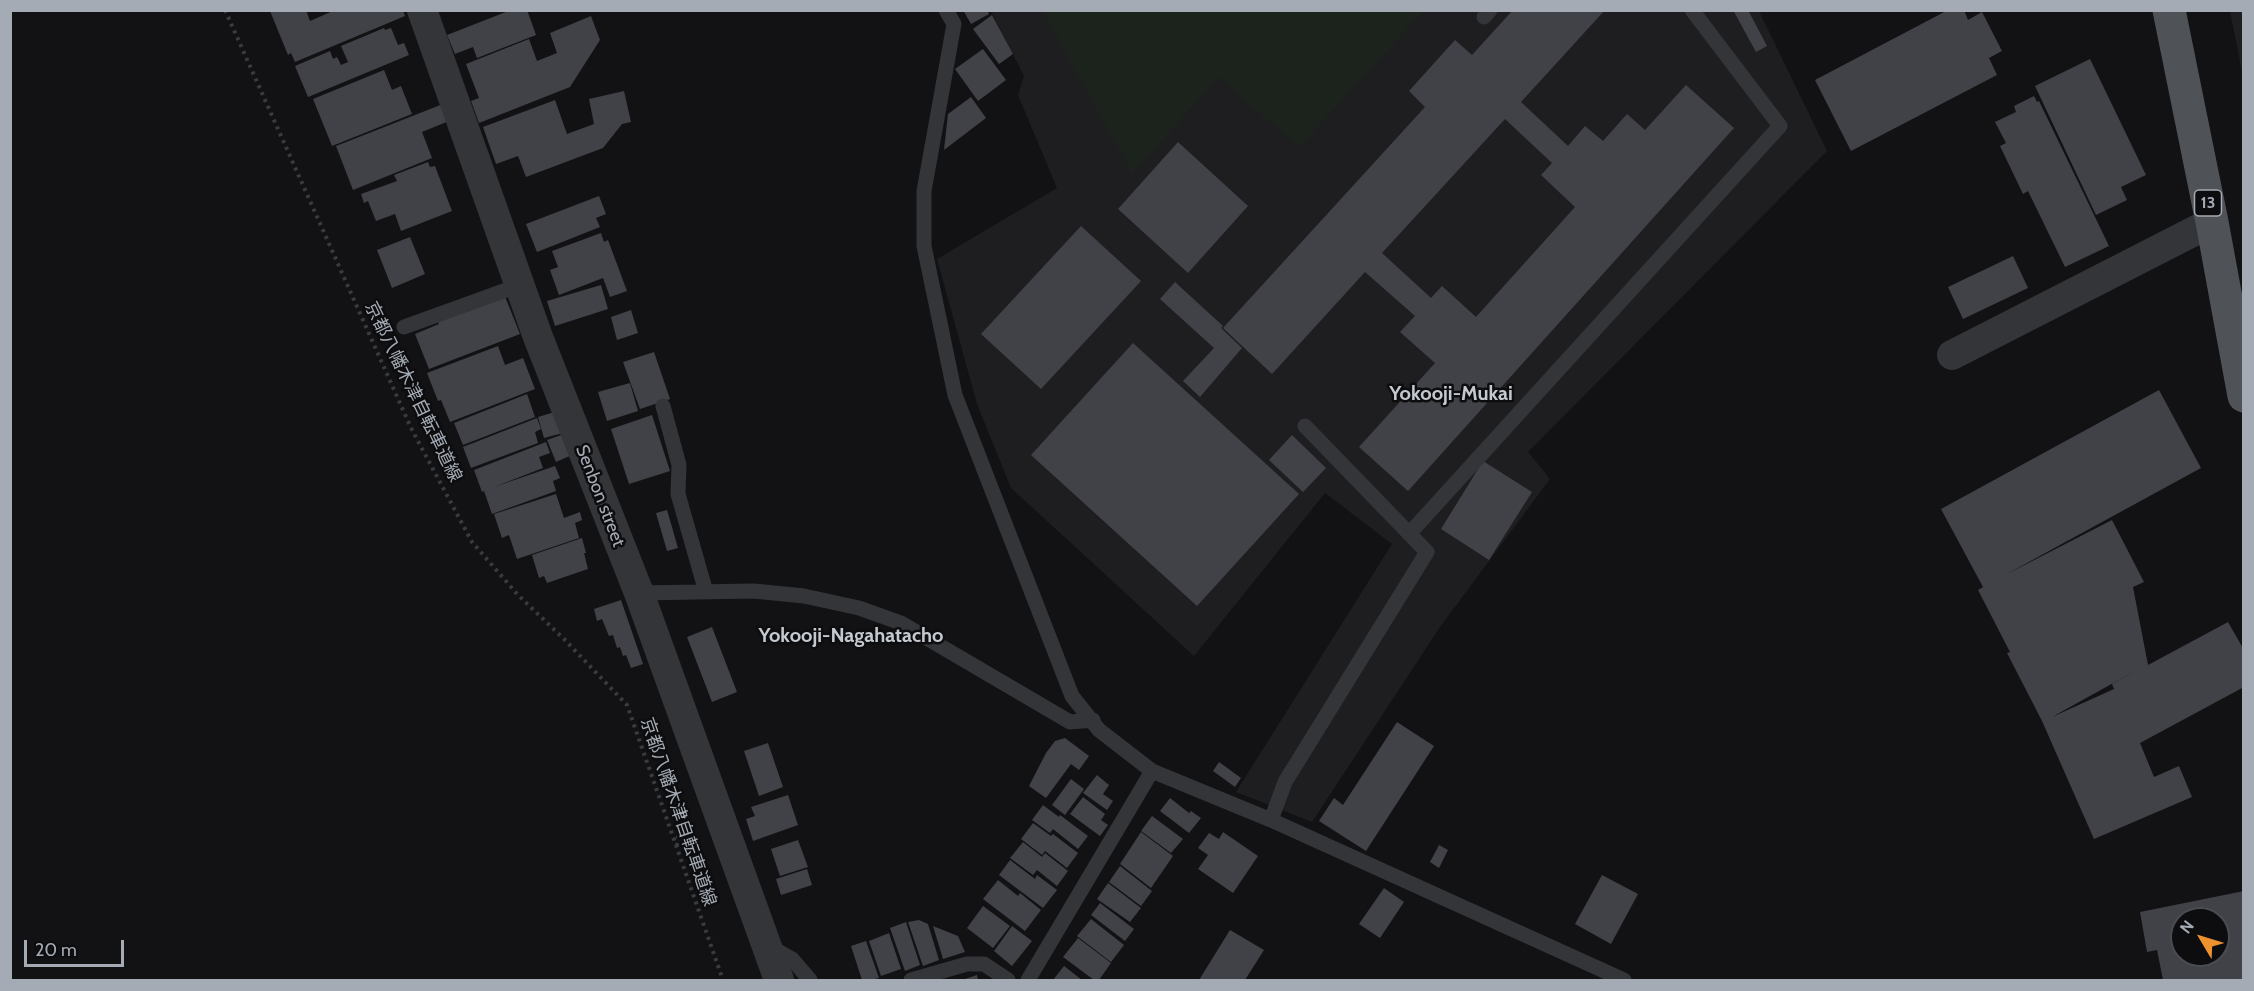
<!DOCTYPE html>
<meta charset="utf-8">
<style>
body{margin:0}
#map{position:relative;width:2254px;height:991px;overflow:hidden;background:#121214;font-family:Cabin,sans-serif}
canvas{display:block}
.frame{position:absolute;inset:0;border:12px solid #a4abb4;pointer-events:none}
.north{position:absolute;left:2170px;top:907px;width:60px;height:60px;box-sizing:border-box;background:#0d0d0f;border:2px solid #494c51;border-radius:50%;rotate:308deg;font-size:16px;font-weight:700;line-height:24px;text-align:center;color:#a4abb4}
.north::after{content:'';display:block;margin:auto;width:21px;height:27px;background:#ee922f;clip-path:polygon(50% 0,100% 100%,50% 72%,0 100%)}
.scale{position:absolute;left:24px;top:940px;width:100px;height:27px;box-sizing:border-box;border:3px solid #a4abb4;border-top:0;padding-left:8px;font-size:18px;line-height:21px;white-space:nowrap;color:#a4abb4;-webkit-text-stroke:4px #0d0d0f;paint-order:stroke}
</style>
<div id="map">
<canvas width="2254" height="991"></canvas>
<div class="frame"></div>
<div class="north">N</div>
<div class="scale">20 m</div>
</div>
<script>
const c = document.querySelector('canvas').getContext('2d');
c.lineJoin = 'round';
function fill(path, color) {
  c.fillStyle = color;
  c.fill(path, 'evenodd');
}
function trace(path, color, width, dash) {
  c.strokeStyle = color;
  c.lineWidth = width;
  c.lineCap = dash ? 'butt' : 'round';
  c.setLineDash(dash || []);
  c.stroke(path);
}
function drawText(font, color, halo, rows, align = 'center') {
  c.font = font + ' Cabin,"Noto Sans JP",sans-serif';
  c.lineWidth = 5;
  c.setLineDash([]);
  c.textBaseline = 'middle';
  c.strokeStyle = halo;
  c.fillStyle = color;
  for (const [text, x, y, turn = 0] of rows) {
    c.save();
    c.translate(x, y);
    c.rotate((+turn || 0) * Math.PI / 180);
    c.textAlign = isNaN(turn) ? turn : align;
    if (halo) c.strokeText(text, 0, 0);
    c.fillText(text, 0, 0);
    c.restore();
  }
}
const built = new Path2D(`
 M991 11H1759L1827 151 1528 452 1550 479 1440 627 1312 822 1236 792 1392 544 1325 493 1194 656 1011 488 977 404 937 259 1057 188 1018 95 1024 76Z
 M2230 11H2243V76Z`);
const green = new Path2D(`
 M1043 11H1423L1299 147 1219 77 1132 173Z`);
const building = new Path2D(`
 M306 10 310 21 335 10H403L405 16 295 62 291 53 288 55 270 11Z
 M511 10H527L536 35 477 58 473 47 455 54 447 35Z
 M963 10H987L989 14 971 24Z
 M1513 10H1605L1521 102 1568 146 1585 126 1603 141 1627 114 1645 130 1686 85 1734 128 1408 491 1359 447 1435 363 1400 332 1415 316 1365 272 1272 374 1223 328 1425 107 1409 91 1455 40 1472 55ZM1505 119 1552 163 1541 175 1575 207 1476 317 1442 286 1431 298 1382 253Z
 M1733 10H1748L1767 46 1756 52Z
 M1948 10H1964L1968 20 1982 12 2002 51 1989 58 1997 75 1851 151 1815 80Z
 M992 15 1013 54 999 64 973 29Z
 M591 16 600 40 570 87 479 123 471 101 479 98 466 64 529 39 537 61 557 53 550 33Z
 M384 28 385 30 391 28 398 45 404 43 409 55 308 97 295 66 330 51 333 59 337 57 341 65 348 62 341 46Z
 M983 49 1006 80 978 101 955 69Z
 M2090 59 2146 175 2121 187 2127 200 2096 215 2035 86Z
 M384 70 392 90 401 86 412 114 332 146 313 99Z
 M624 91 631 122 622 124 603 148 526 177 518 156 496 164 483 127 555 100 567 134 594 124 589 99Z
 M2034 96 2037 102 2039 101 2109 246 2065 267 2028 191 2023 194 2000 146 2006 143 1995 122 2016 112 2014 106Z
 M971 97 986 118 944 150 948 114Z
 M443 104 449 121 422 132 432 158 353 190 336 146Z
 M1178 142 1248 206 1188 273 1118 209Z
 M428 162 430 167 435 166 452 211 401 231 395 214 376 221 368 201 364 203 361 194 397 181 394 175Z
 M599 196 606 214 596 218 600 227 537 252 526 224Z
 M1081 226 1141 281 1041 389 981 334Z
 M601 233 604 242 608 240 627 291 610 297 603 278 559 295 550 270 558 267 552 251Z
 M410 237 425 274 392 288 377 250Z
 M2013 256 2028 288 1963 319 1948 287Z
 M1175 282 1223 326 1221 328 1242 348 1200 397 1183 381 1214 348 1160 299Z
 M601 285 608 309 555 326 547 301Z
 M504 294 520 334 429 369 415 334 439 324 437 320Z
 M631 310 638 333 617 340 611 317Z
 M1133 343 1299 494 1197 606 1031 455Z
 M498 346 505 365 523 358 535 389 450 422 441 400 438 401 427 373Z
 M654 352 670 399 640 409 623 362Z
 M630 383 638 411 607 421 598 392Z
 M2159 390 2201 468 2005 575 2112 520 2144 582 2133 587 2148 665 2228 622 2244 650V687L2140 743 2154 777 2179 766 2192 797 2094 839 2042 721 2007 653 2010 652 1978 590 1983 587 1941 509ZM2144 666 2112 684 2114 689 2052 717Z
 M527 394 535 417 463 445 454 423Z
 M558 411 563 433 544 438 538 417Z
 M652 415 670 471 629 484 611 429Z
 M537 418 541 429 535 432 538 443 471 468 463 447Z
 M564 434 572 455 556 462 547 440Z
 M1292 435 1326 468 1303 492 1269 460Z
 M546 442 550 453 539 457 543 468 494 487 555 466 560 478 553 481 556 491 492 514 484 491 482 492 474 470Z
 M1483 461 1532 492 1489 560 1441 529Z
 M556 494 564 518 580 512 582 520 575 523 579 538 517 559 509 535 502 538 494 514Z
 M667 510 678 548 667 551 656 513Z
 M582 538 586 553H584L588 569 547 583 544 576 539 578 532 555Z
 M621 600 643 664 631 668 626 655 623 656 620 647 617 648 613 635 609 636 602 619 597 621 594 609Z
 M712 627 737 692 712 702 687 637Z
 M1397 722 1434 746 1366 851 1319 821 1334 798 1343 805Z
 M1065 738 1089 756 1079 770 1071 764 1046 798 1029 786 1046 753 1055 741Z
 M768 743 783 787 759 796 744 751Z
 M1219 762 1241 778 1235 787 1213 771Z
 M1097 775 1109 785 1103 794 1113 801 1107 810 1083 793Z
 M1071 779 1084 789 1065 815 1052 805Z
 M788 795 798 825 753 841 746 819 755 816 751 807Z
 M1083 797 1105 814 1101 820 1108 825 1100 836 1070 814Z
 M1170 798 1189 813 1191 811 1201 818 1189 833 1160 811Z
 M1043 805 1059 817 1060 815 1088 836 1078 849 1053 829 1050 833 1032 820Z
 M1152 816 1183 839 1171 853 1141 831Z
 M1033 823 1051 836 1053 834 1078 853 1067 868 1045 851 1042 855 1021 839Z
 M1141 832 1173 856 1151 888 1120 864Z
 M1223 832 1258 856 1233 893 1198 869 1208 855 1198 848 1209 833 1219 839Z
 M798 840 808 867 780 876 771 849Z
 M1023 842 1042 857 1045 853 1068 871 1057 886 1037 870 1033 875 1010 858Z
 M1439 845 1448 850 1439 868 1430 862Z
 M1010 860 1035 879 1037 875 1057 890 1043 908 999 875Z
 M1120 866 1152 891 1141 906 1109 882Z
 M807 869 812 885 781 895 776 879Z
 M1602 875 1638 894 1611 944 1575 924Z
 M998 880 1018 896 1020 893 1041 910 1025 931 983 899Z
 M1108 883 1141 908 1130 922 1097 899Z
 M1384 888 1404 902 1380 938 1359 924Z
 M2244 891V980H2163L2157 950 2147 952 2140 912ZM2182 919H2218V955H2182Z
 M1100 903 1134 929 1125 941 1091 915Z
 M983 906 1010 926 993 948 967 928Z
 M1091 919 1124 945 1111 962 1077 936Z
 M919 920 928 924 939 960 923 966 908 922Z
 M906 922 920 965 905 971 890 928Z
 M933 926 958 936 965 952 943 959Z
 M1012 926 1032 941 1012 966 994 951Z
 M1230 930 1264 950 1245 980H1199Z
 M889 933 901 969 881 976 869 941Z
 M1078 938 1111 963 1099 980H1094L1063 957Z
 M866 941 879 978 871 980H862L851 946Z
 M1064 966 1082 980H1053Z
 M977 975 978 980H962Z`);
const path = new Path2D(`
 M225 10 411 428 472 542 518 595 564 639 627 705 723 980
 M677 846 681 806`);
const service = new Path2D(`
 M946 10 954 24 924 191V246L955 395 1072 696 1099 730 1152 771 1271 820 1624 980
 M1484 17 1490 10
 M404 327 520 285
 M663 406 679 465 678 494 706 592
 M1409 534 1780 126 1692 10
 M639 593 754 591 804 596 859 608 901 623 1070 722 1093 720
 M1271 820 1285 782 1427 552 1305 426
 M769 946 792 959 810 980
 M911 980 967 964H984L1008 980
 M1028 980 1152 771`);
const minor = new Path2D(`
 M422 10 538 337 639 593 779 980
 M1952 355 2212 222`);
const primary = new Path2D(`
 M2169 10 2212 222 2244 396`);
const shields = [
 [2208,203,27]
];
const shieldNames = [
 ["13",2208,203]
];
const streetNames = [
 ["京都八幡木津自転車道線",413,392,64],
 ["Senbon street",600,496,69],
 ["京都八幡木津自転車道線",678,812,71]
];
const neighbourhoodNames = [
 ["Yokooji-Mukai",1451,394],
 ["Yokooji-Nagahatacho",851,636]
];
fill(built, '#1e1e21');
fill(green, '#1c231c');
fill(building, '#414247');
trace(path, '#393c3f', 4, [3, 4.5]);
trace(service, '#333538', 15);
trace(minor, '#333538', 30);
trace(primary, '#4f5257', 33);
for (const [x, y, w] of shields) {
  const box = new Path2D();
  box.roundRect(x - w / 2, y - 13, w, 26, 4.5);
  c.fillStyle = '#0d0d0f';
  c.fill(box);
  trace(box, '#a4abb4', 1.5);
}
drawText('bold 16px', '#a4abb4', null, shieldNames);
drawText('18px', '#a4abb4', '#0d0d0f', streetNames);
drawText('bold 20px', '#c4c9d0', '#0d0d0f', neighbourhoodNames);
</script>
